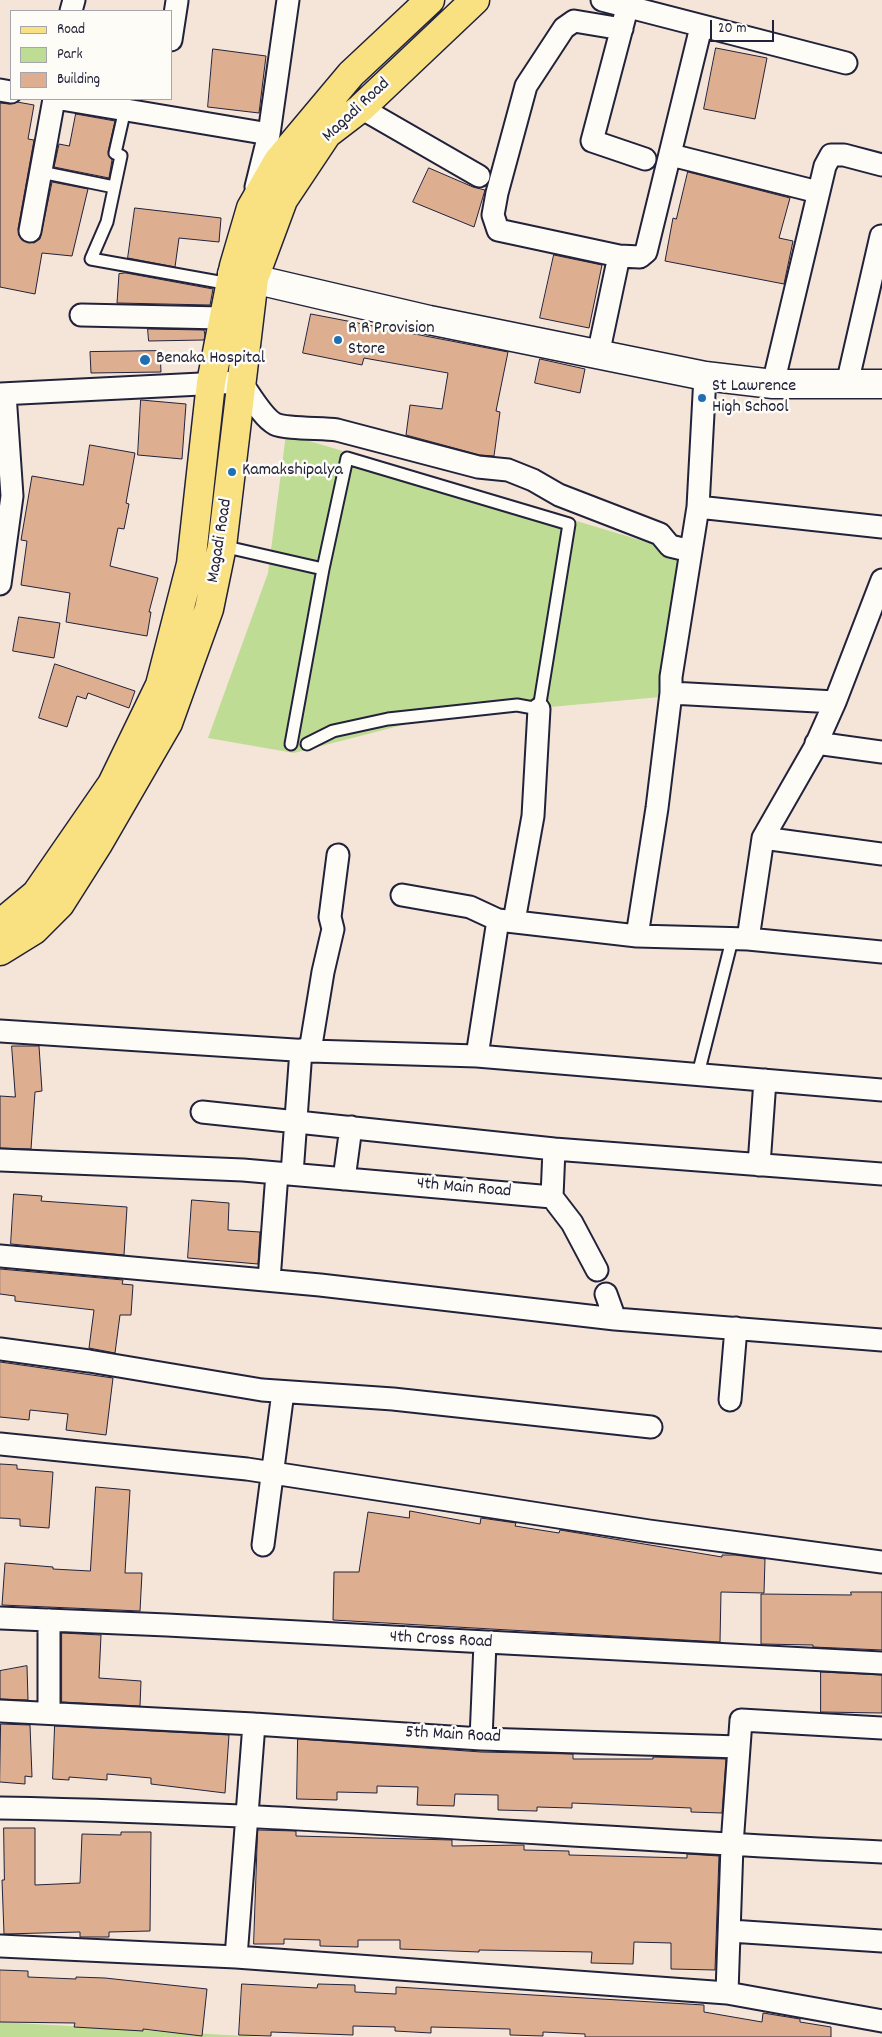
<!DOCTYPE html>
<style>
body{margin:0}
#map{position:relative;width:882px;height:2037px;overflow:hidden;background:#f4e5d8;font-family:Dekko,sans-serif}
canvas{display:block}
.legend{position:absolute;left:10px;top:10px;width:162px;height:90px;box-sizing:border-box;background:#fdfcf7;border:1px solid #a5a5ac;margin:0;padding:6px 9px;list-style:none;font-size:15px;color:#22223b}
.legend li{display:flex;align-items:center;gap:10px;height:25px}
.legend b{width:25px;border:1px solid #a5a5ac}
.scale{position:absolute;left:710px;top:20px;width:64px;height:22px;box-sizing:border-box;border:2px solid #22223b;border-top:0;padding-left:6px;font-size:15px;line-height:18px;white-space:nowrap;color:#22223b;-webkit-text-stroke:4px #fdfcf7;paint-order:stroke}
</style>
<div id="map">
<canvas width="882" height="2037"></canvas>
<ul class="legend">
<li><b style="height:6px;background:#f9e181"></b>Road</li>
<li><b style="height:14px;background:#bfdc94"></b>Park</li>
<li><b style="height:14px;background:#deae90"></b>Building</li>
</ul>
<div class="scale">20 m</div>
</div>
<script>
const c = document.querySelector('canvas').getContext('2d');
c.lineJoin = 'round';
function fill(path, color) {
  c.fillStyle = color;
  c.fill(path, 'evenodd');
}
function trace(path, color, width, dash) {
  c.strokeStyle = color;
  c.lineWidth = width;
  c.lineCap = dash ? 'butt' : 'round';
  c.setLineDash(dash || []);
  c.stroke(path);
}
function drawText(font, color, halo, rows, align = 'center') {
  c.font = font + ' Dekko,sans-serif';
  c.lineWidth = 5;
  c.setLineDash([]);
  c.textBaseline = 'middle';
  c.strokeStyle = halo;
  c.fillStyle = color;
  for (const [text, x, y, turn = 0] of rows) {
    c.save();
    c.translate(x, y);
    c.rotate((+turn || 0) * Math.PI / 180);
    c.textAlign = isNaN(turn) ? turn : align;
    if (halo) c.strokeText(text, 0, 0);
    c.fillText(text, 0, 0);
    c.restore();
  }
}
const green = new Path2D(`
 M286 434 680 552 660 697 430 718 294 753 208 738 268 573Z
 M0 2022 262 2037H0Z`);
const building = new Path2D(`
 M716 48 767 58 755 119 704 109Z
 M213 49 266 56 259 113 208 107Z
 M17 102 34 105 28 139 34 140 18 229 22 240 34 243 40 239 52 182 88 189 72 256 42 253 35 294 0 287V103L9 104Z
 M76 114 115 121 108 152 112 160 109 178 54 167 59 144 69 146Z
 M429 168 473 187 485 190 474 227 413 202Z
 M688 172 790 198 779 238 793 241 784 284 665 261 673 218 676 219Z
 M135 208 221 218 219 242 179 238 175 267 128 258Z
 M554 255 602 265 589 328 540 318Z
 M126 273 213 289 210 305 117 303 119 274Z
 M311 314 508 352 496 411 500 412 494 456 480 455 406 435 410 405 442 409 448 373 364 358 362 365 303 353Z
 M148 329 204 330 205 335 204 340 149 341Z
 M160 351 161 372 91 373 90 352Z
 M540 359 585 369 580 393 535 383Z
 M141 400 186 404 182 459 138 455Z
 M90 445 135 453 126 503 129 504 124 529 118 528 110 566 158 578 149 612H151L147 636 66 622 70 593 21 585 27 541 21 540 32 476 83 485Z
 M19 617 60 623 54 658 13 651Z
 M55 664 135 691 129 708 88 693 86 699 77 696 67 727 39 718Z
 M12 1046H39L42 1091 35 1092 31 1149 0 1148V1096L15 1097Z
 M14 1194 42 1196 41 1201 127 1207 124 1255 11 1244Z
 M192 1200 229 1203 228 1230 260 1232 258 1264 188 1258Z
 M0 1269 123 1280 122 1284 133 1285 131 1315H120L115 1353 89 1348 94 1310 15 1301V1296L0 1294Z
 M0 1362 113 1378 106 1435 66 1430 68 1414 30 1410 29 1420 0 1417Z
 M0 1464 17 1465V1469L53 1472 49 1528 20 1526V1519L0 1518Z
 M96 1487 130 1490 125 1573H142L140 1611 2 1605 5 1563 53 1567V1569L90 1571Z
 M410 1511 480 1524 481 1518 516 1523 515 1526 559 1533 560 1530 722 1557V1555H735L765 1559 764 1593 721 1592 720 1642 333 1620 334 1572H359L368 1512 409 1518Z
 M851 1592H882V1650L813 1647V1645L761 1644V1594L851 1595Z
 M62 1633 101 1635 99 1678 141 1681 140 1706 62 1702Z
 M27 1666 28 1700 0 1699V1671Z
 M821 1672 882 1675V1713L821 1712Z
 M1 1724 30 1725 32 1777 25 1776V1784L0 1782Z
 M55 1726 229 1735 225 1793 151 1784V1778L107 1774V1780L69 1777V1780L53 1779Z
 M298 1739 481 1752 573 1754V1759H653V1757L726 1759 722 1813 691 1812V1808L572 1803V1808L537 1807V1811L498 1810V1795L455 1794 454 1806 417 1805 418 1787 377 1786V1793L337 1792V1800L297 1799Z
 M4 1828H35V1885L80 1883 82 1834 121 1835V1832H151L150 1931 109 1932V1937H80V1932L4 1934 2 1880H4Z
 M258 1830 296 1831V1836L452 1840V1846L524 1845V1850L569 1851V1855L687 1858V1854L719 1856 715 1970 671 1969V1943L634 1942 633 1964 591 1963 592 1952 479 1950V1952L400 1949V1940H358V1947L320 1946V1940L284 1939V1944H254Z
 M0 1970 28 1971V1977L76 1979V1977L105 1978 207 1989 202 2036 143 2029V2031L74 2027 75 2023 0 2022Z
 M242 1984 317 1988 318 1984 355 1985V1992L396 1994V1987L704 2005V2012L762 2022 763 2013 800 2019V2022L831 2027V2037H585V2034L543 2032V2036L510 2035V2029L431 2027V2033L395 2031V2027L353 2026V2035L271 2032V2036L239 2035Z`);
const lane = new Path2D(`
 M125 109 115 153 121 156 107 222 91 259 230 284
 M41 172 114 187
 M222 546 323 569
 M291 744 323 569 347 458 569 524 539 709 517 705 388 719 333 731 307 744
 M698 1074 732 940`);
const street = new Path2D(`
 M602 0 846 63
 M71 11 74 0
 M625 16 592 141 645 159
 M622 29 574 21 564 28 526 86 497 193 493 215 498 230 619 256 640 257 646 252 701 27
 M171 40 177 1
 M0 90 11 92
 M61 99 269 134
 M361 108 479 176
 M679 157 818 192
 M256 187 269 134 288 0
 M30 231 54 99
 M81 315 223 318
 M598 355 619 256
 M773 384 825 166 831 155H844L882 165
 M847 384 881 236
 M0 394 241 382C249 393 263 418 275 424 285 429 322 428 337 430L478 467 508 470 533 480 559 495 660 534 670 546 691 551
 M698 507 882 527
 M0 584 12 496 5 394
 M671 693 835 702
 M816 743 882 752
 M763 838 882 854
 M402 895 470 907 498 920
 M514 921 533 816 539 709
 M637 936 657 808 671 693V677L698 507 705 376
 M748 939 763 838 814 749 835 702 882 580
 M0 1031 310 1051 477 1056 882 1090
 M310 1051 323 972 333 929 330 917 338 855
 M477 1056 498 920 637 936 748 939 882 952
 M202 1112 554 1149
 M0 1160 243 1170 552 1197
 M759 1165 765 1080
 M292 1174 301 1050
 M344 1179 351 1127
 M552 1197 554 1149 882 1174
 M552 1197 572 1223 597 1270
 M0 1256 320 1285 615 1319 882 1340
 M269 1280 277 1173
 M606 1294 615 1319
 M0 1349 89 1361 262 1390 393 1399 651 1427
 M730 1400 736 1328
 M0 1444 247 1469 649 1531 882 1562
 M263 1545 283 1392
 M0 1618 167 1625 882 1663
 M0 1711 254 1724 481 1739 739 1747
 M49 1713V1620
 M481 1739 485 1643
 M0 1808C294 1813 588 1839 882 1852
 M730 1931 882 1941
 M0 1946 236 1957 727 1993 882 2021
 M236 1957 254 1724
 M727 1993 732 1845 741 1720 882 1728`);
const secondary = new Path2D(`
 M232 274 429 320 705 376 773 384H882`);
const primary = new Path2D(`
 M0 924 36 894 112 784 160 685 191 564 211 383 234 266 251 208 278 161 351 74 430 0
 M0 951 34 930 60 904 98 844 168 723 209 609 222 546 254 278 283 200 327 134 361 108 475 0`);
const markers = [
 [338,340,5,"#1f6fb2"],
 [145,360,6,"#1f6fb2"],
 [702,398,5,"#1f6fb2"],
 [232,472,5,"#1f6fb2"]
];
const streetNames = [
 ["Magadi Road",357,111,-43],
 ["Magadi Road",221,541,-81],
 ["4th Main Road",464,1189,5],
 ["4th Cross Road",441,1641,3],
 ["5th Main Road",453,1736,3]
];
const poiNames = [
 ["R R Provision",348,330],
 ["Store",348,351],
 ["Benaka Hospital",156,360],
 ["St Lawrence",712,388],
 ["High School",712,409],
 ["Kamakshipalya",242,472]
];
fill(green, '#bfdc94');
fill(building, '#deae90');
trace(building, '#22223b', 1);
trace(lane, '#22223b', 15);
trace(street, '#22223b', 25);
trace(secondary, '#22223b', 31);
trace(primary, '#22223b', 31);
trace(lane, '#fdfcf7', 11);
trace(street, '#fdfcf7', 21);
trace(secondary, '#fdfcf7', 28);
trace(primary, '#f9e181', 28);
for (const [x, y, r, color] of markers) {
  const dot = new Path2D();
  dot.arc(x, y, r, 0, 2 * Math.PI);
  c.fillStyle = color;
  c.fill(dot);
  trace(dot, '#fdfcf7', 2);
}
drawText('18px', '#22223b', '#fdfcf7', streetNames);
drawText('18px', '#22223b', '#fdfcf7', poiNames, 'left');
</script>
